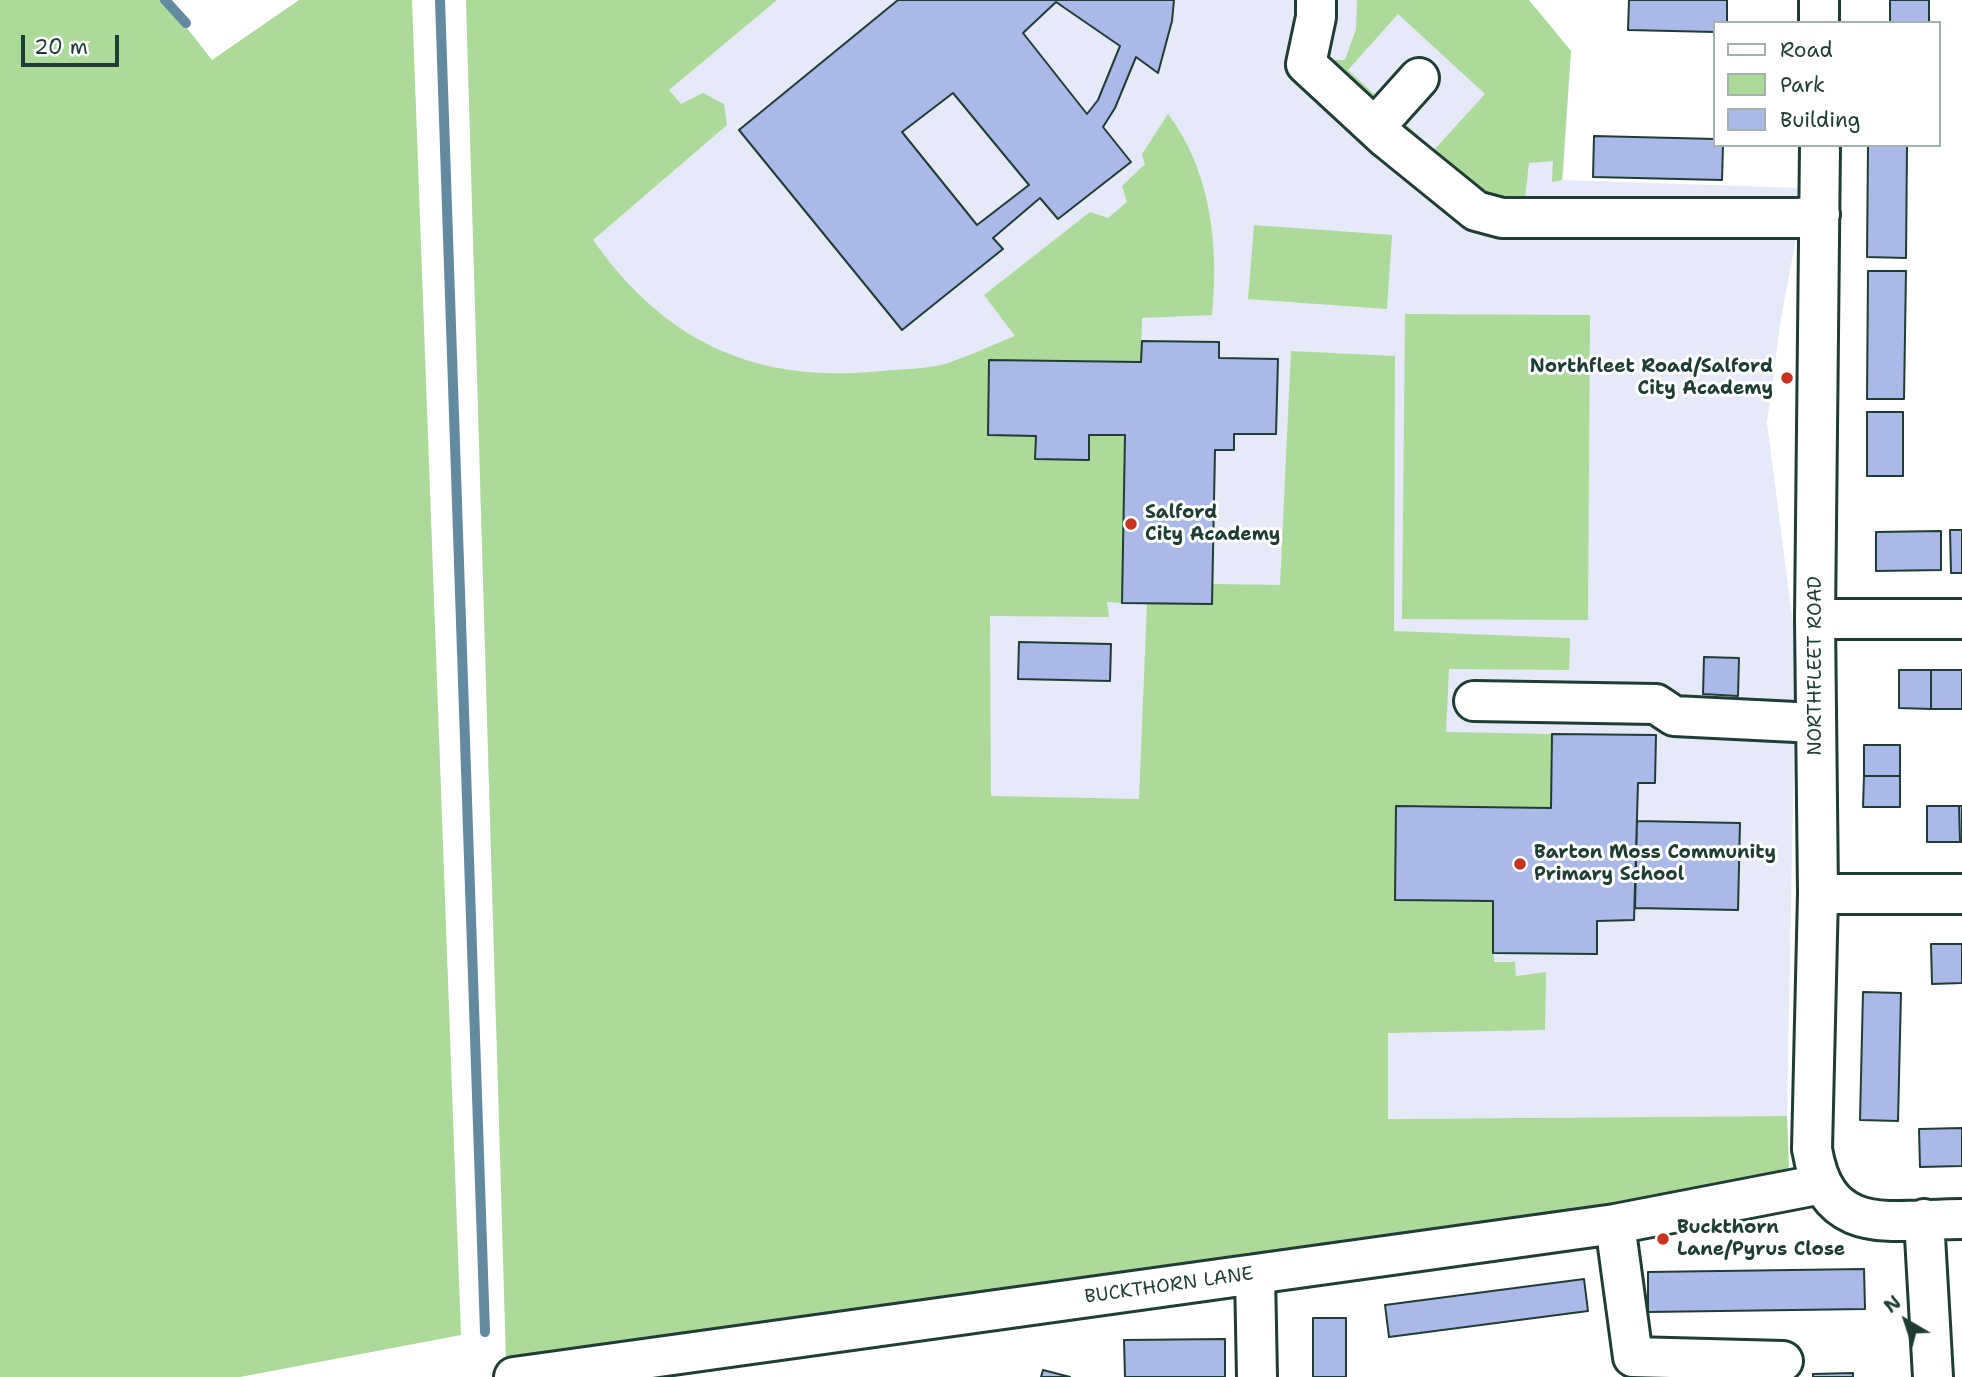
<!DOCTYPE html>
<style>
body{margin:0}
#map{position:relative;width:1962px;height:1377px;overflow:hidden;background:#fff;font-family:"Shantell Sans",sans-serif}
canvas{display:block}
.legend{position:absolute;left:1713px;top:21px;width:228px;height:126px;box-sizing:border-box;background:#fff;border:2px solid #a5b1ae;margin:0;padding:9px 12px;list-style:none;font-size:21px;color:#1f3d34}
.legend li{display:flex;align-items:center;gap:14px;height:35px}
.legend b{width:35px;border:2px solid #a5b1ae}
.north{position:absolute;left:1871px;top:1286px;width:70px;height:70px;-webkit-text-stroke:5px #fff;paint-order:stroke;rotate:321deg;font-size:19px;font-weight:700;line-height:28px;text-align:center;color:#1f3d34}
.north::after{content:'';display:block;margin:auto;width:24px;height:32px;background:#1f3d34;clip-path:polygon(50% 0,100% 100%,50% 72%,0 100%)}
.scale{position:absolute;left:21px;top:35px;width:98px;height:32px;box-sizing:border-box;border:4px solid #1f3d34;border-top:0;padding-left:9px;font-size:21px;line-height:24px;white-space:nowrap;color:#1f3d34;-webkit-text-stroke:5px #fff;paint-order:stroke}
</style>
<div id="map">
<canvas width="1962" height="1377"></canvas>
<ul class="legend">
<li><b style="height:9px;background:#fff"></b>Road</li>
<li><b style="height:19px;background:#acda99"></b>Park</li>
<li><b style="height:19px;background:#aab9e8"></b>Building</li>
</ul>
<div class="north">N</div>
<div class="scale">20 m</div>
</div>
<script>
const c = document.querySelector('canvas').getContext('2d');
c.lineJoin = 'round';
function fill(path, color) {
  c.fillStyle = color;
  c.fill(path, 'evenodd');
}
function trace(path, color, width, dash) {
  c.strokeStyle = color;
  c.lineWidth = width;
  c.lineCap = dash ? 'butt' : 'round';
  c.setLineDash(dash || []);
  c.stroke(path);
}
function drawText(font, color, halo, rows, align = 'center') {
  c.font = font + ' "Shantell Sans",sans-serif';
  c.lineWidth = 6;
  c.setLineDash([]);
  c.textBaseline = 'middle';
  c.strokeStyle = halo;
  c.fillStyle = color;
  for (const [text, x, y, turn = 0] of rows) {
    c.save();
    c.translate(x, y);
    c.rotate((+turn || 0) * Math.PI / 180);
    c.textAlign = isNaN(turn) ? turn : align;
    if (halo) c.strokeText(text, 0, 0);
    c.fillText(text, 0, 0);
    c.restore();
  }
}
const built = new Path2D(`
 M466 0H1529L1571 51 1563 180 1801 188 1800 218 1781 318 1767 423 1796 646 1787 1116 1247 1120 496 1029Z`);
const green = new Path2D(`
 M0 0H165L212 60 299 0H412L461 1335 240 1377H0Z
 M466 0H777L669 90 681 104 703 93 724 104 727 125 593 240C666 343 756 384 882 371 902 369 926 369 945 364 969 356 992 345 1015 336L984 295 1090 212 1108 218 1127 202 1122 186 1145 164 1142 154 1168 114C1211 170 1219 247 1212 315L1142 318 1141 362 989 360 988 435 1036 436 1035 459 1089 460V435H1125L1122 603 1107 602 1109 617 990 616 991 796 1139 799 1147 603 1212 604V584L1280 585 1291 351 1395 356 1394 631 1570 638 1569 670 1449 669 1446 732 1552 734 1551 808 1395 900 1493 901 1494 962H1515L1516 976 1546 972 1545 1030 1388 1033V1119L1787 1116 1789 1167 1769 1185 1444 1228 506 1361Z
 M1357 0H1529L1571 51 1562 180 1552 182 1553 161 1529 163 1525 198 1519 208 1488 205 1395 137 1407 125 1434 150 1485 94 1398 14 1348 70 1384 103 1368 116 1324 60H1345L1356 29Z
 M1254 225 1392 235 1387 309 1248 299Z
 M1405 314 1590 315 1588 620 1402 619Z`);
const stream = new Path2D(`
 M165 0 186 23
 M440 0 485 1332`);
const building = new Path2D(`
 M898 0H1174L1172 21 1158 73 1136 57 1115 108 1103 127 1131 162 1058 219 1040 198 993 238 1003 249 902 330 739 130ZM1056 2 1120 46 1098 100 1087 114 1023 33ZM953 93 1029 185 977 225 902 132Z
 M1629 0H1727V23H1715V32L1628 30Z
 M1890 0H1929V23H1890Z
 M1594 136 1715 139V145H1723L1722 180 1593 177Z
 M1868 145H1907L1906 258 1867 257Z
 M1868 271H1906L1904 399H1867Z
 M1142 341 1219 342V358L1278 359 1276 434H1234V450H1215L1212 604 1122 603 1125 435H1089V460L1035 459 1036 436 988 435 989 360 1141 362Z
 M1867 412H1903V476H1867Z
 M1950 530H1962V573H1951Z
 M1941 531V570L1876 571V532Z
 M1019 642 1111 644 1110 681 1018 679Z
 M1704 657 1739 658 1738 696 1703 694Z
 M1899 670H1931V709L1899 708Z
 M1931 670H1962V709H1931Z
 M1552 734 1656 735 1655 783H1638L1634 920 1597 921V954L1493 953V901L1395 900 1396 806 1551 808Z
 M1864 745H1900V776H1864Z
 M1864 776H1900V807H1863Z
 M1927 806H1959L1960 842H1927Z
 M1959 806H1962V842H1960Z
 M1637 821 1740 823 1738 910 1635 908Z
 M1931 944H1962V983L1932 984Z
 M1863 992 1901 993 1898 1121 1860 1120Z
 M1962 1128V1166L1920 1167 1919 1129Z
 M1864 1269 1865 1309 1648 1312V1272Z
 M1584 1279 1588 1311 1389 1337 1385 1305Z
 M1313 1318H1346V1377H1313Z
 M1225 1339V1377H1125L1124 1340Z
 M1043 1370 1070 1377H1041Z
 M1853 1373V1377H1813V1374Z`);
const minor = new Path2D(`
 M1316 0V17L1306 64 1386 138 1476 211 1502 218H1800L1820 214
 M1819 0V23
 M1375 127 1419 78
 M1820 145 1815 619 1818 894 1812 1149C1827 1240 1892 1219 1962 1219
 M1815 619H1962
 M1474 701 1656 704 1674 716 1816 723
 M1818 894H1962
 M1924 1219 1933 1377
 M1615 1224 1633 1357 1783 1361
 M1255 1274 1257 1377
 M514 1377 1615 1224 1822 1184`);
const markers = [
 [1787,378,7,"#c8321e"],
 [1131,524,7,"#c8321e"],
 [1520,864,7,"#c8321e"],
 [1663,1239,7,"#c8321e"]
];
const poiNames = [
 ["Northfleet Road/Salford",1773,367,"right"],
 ["City Academy",1773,389,"right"],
 ["Salford",1145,513],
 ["City Academy",1145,535],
 ["Barton Moss Community",1534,853],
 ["Primary School",1534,875],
 ["Buckthorn",1677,1228],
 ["Lane/Pyrus Close",1677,1250]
];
const streetNames = [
 ["NORTHFLEET ROAD",1816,666,-90],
 ["BUCKTHORN LANE",1169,1286,-8]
];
fill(built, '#e6eaf8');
fill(green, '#acda99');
trace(stream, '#628aa1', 10);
fill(building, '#aab9e8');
trace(building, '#1f3d34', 2);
trace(minor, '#1f3d34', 44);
trace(minor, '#fff', 38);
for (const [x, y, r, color] of markers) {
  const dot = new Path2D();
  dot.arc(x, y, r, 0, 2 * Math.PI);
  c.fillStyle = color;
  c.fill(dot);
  trace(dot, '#fff', 2.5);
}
drawText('bold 19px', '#1f3d34', '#fff', poiNames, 'left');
drawText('19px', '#1f3d34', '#fff', streetNames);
</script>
